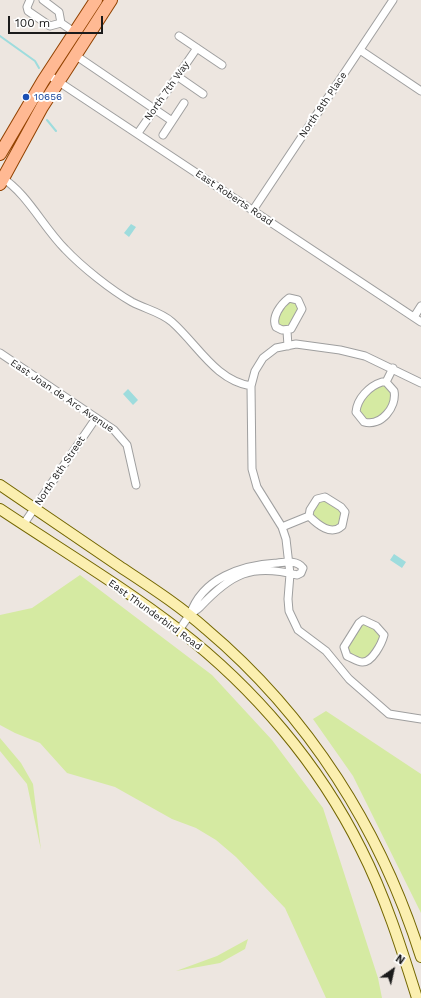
<!DOCTYPE html>
<style>
body{margin:0}
#map{position:relative;width:421px;height:998px;overflow:hidden;background:#ede6e0;font-family:"Work Sans",sans-serif}
canvas{display:block}
.north{position:absolute;left:373px;top:950px;width:40px;height:40px;-webkit-text-stroke:3px #fff;paint-order:stroke;rotate:34deg;font-size:11px;font-weight:700;line-height:16px;text-align:center;color:#1b1b1b}
.north::after{content:'';display:block;margin:auto;width:14px;height:18px;background:#1b1b1b;clip-path:polygon(50% 0,100% 100%,50% 72%,0 100%)}
.scale{position:absolute;left:8px;top:16px;width:95px;height:18px;box-sizing:border-box;border:2px solid #1b1b1b;border-top:0;padding-left:5px;font-size:12px;line-height:14px;white-space:nowrap;color:#1b1b1b;-webkit-text-stroke:3px #fff;paint-order:stroke}
</style>
<div id="map">
<canvas width="421" height="998"></canvas>
<div class="north">N</div>
<div class="scale">100 m</div>
</div>
<script>
const c = document.querySelector('canvas').getContext('2d');
c.lineJoin = 'round';
function fill(path, color) {
  c.fillStyle = color;
  c.fill(path, 'evenodd');
}
function trace(path, color, width, dash) {
  c.strokeStyle = color;
  c.lineWidth = width;
  c.lineCap = dash ? 'butt' : 'round';
  c.setLineDash(dash || []);
  c.stroke(path);
}
function drawText(font, color, halo, rows, align = 'center') {
  c.font = font + ' "Work Sans",sans-serif';
  c.lineWidth = 4;
  c.setLineDash([]);
  c.textBaseline = 'middle';
  c.strokeStyle = halo;
  c.fillStyle = color;
  for (const [text, x, y, turn = 0] of rows) {
    c.save();
    c.translate(x, y);
    c.rotate((+turn || 0) * Math.PI / 180);
    c.textAlign = isNaN(turn) ? turn : align;
    if (halo) c.strokeText(text, 0, 0);
    c.fillText(text, 0, 0);
    c.restore();
  }
}
const grass = new Path2D(`
 M289 298 301 304 294 324 282 330 275 320Z
 M382 382 394 391 383 419 364 422 357 407 364 394Z
 M321 498 345 512 338 529 317 523 310 510Z
 M80 575 212 675 272 740 323 808 378 978 382 998H326L285 908 236 857 216 840 196 828 172 819 115 787 67 773 40 743 15 733 0 725V615L32 608Z
 M363 620 384 635 372 657 361 663 344 651Z
 M326 711 421 774V913L353 776 313 719Z
 M0 738 21 763 33 784 41 850 27 784 0 751Z
 M248 939 245 949 220 963 176 971 217 956Z`);
const water = new Path2D(`
 M131 224 136 227 129 237 124 233Z
 M128 389 138 400 133 405 123 394Z
 M394 554 406 562 402 568 390 560Z`);
const stream = new Path2D(`
 M0 36 35 61 39 68
 M47 120 56 131`);
const street = new Path2D(`
 M30 0 27 7 28 11 50 26 61 23
 M43 0 59 12 61 23
 M61 23 77 34
 M179 36 222 65
 M360 50 421 91
 M75 55 172 121
 M47 74 421 322
 M177 76 203 94
 M138 133 197 48
 M163 135 184 103
 M1 177C27 193 43 227 65 249 82 267 111 290 132 302 145 309 161 312 172 322 198 345 215 380 251 386
 M253 210 393 0
 M289 298 298 300 302 309 291 329 282 330 276 327C271 317 281 304 289 298Z
 M414 317 421 306
 M287 331 288 346
 M0 353 114 430 127 445 136 485
 M382 382H386L394 391C397 407 381 427 364 422L356 412C357 399 369 386 382 382Z
 M386 382 393 368
 M421 383 365 356 340 350 296 344 276 348 263 358 255 371 251 386 252 469 257 487 282 527 286 539 290 574 288 599 289 611 298 630 326 651 349 679 389 714 421 719
 M325 497 341 507 345 512 342 526C331 536 318 525 309 516L310 510 317 499Z
 M23 525 96 418
 M282 527 309 516
 M363 620 376 626 384 635C382 643 372 663 362 662 358 662 352 658 347 656L344 647 359 623Z
 M179 630C183 625 186 619 190 615 193 612 197 610 200 607 231 574 251 563 297 575L301 573 303 568C297 560 286 562 277 563 242 565 202 578 190 615`);
const secondary = new Path2D(`
 M0 485C40 512 80 539 119 566 149 586 179 605 206 629 309 716 381 830 421 957
 M0 509C60 549 122 586 179 630 254 688 319 764 361 849 385 896 401 947 417 998`);
const primary = new Path2D(`
 M0 154 43 81 96 0
 M0 184 42 107 111 0`);
const markers = [
 [26,97,4,"#1a4fb4"]
];
const streetNames = [
 ["North 7th Way",167,91,-55],
 ["North 8th Place",323,105,-56],
 ["East Roberts Road",234,198,34],
 ["East Joan de Arc Avenue",62,396,34],
 ["North 8th Street",60,471,-56],
 ["East Thunderbird Road",155,615,36]
];
const transitNames = [
 ["10656",34,97]
];
fill(grass, '#d5eaa2');
fill(water, '#9edcdd');
trace(stream, '#9edcdd', 2);
trace(street, '#9f9f9f', 9);
trace(secondary, '#736601', 12);
trace(primary, '#924200', 14);
trace(street, '#fff', 7);
trace(secondary, '#fbefb0', 10);
trace(primary, '#ffb993', 12);
for (const [x, y, r, color] of markers) {
  const dot = new Path2D();
  dot.arc(x, y, r, 0, 2 * Math.PI);
  c.fillStyle = color;
  c.fill(dot);
  trace(dot, '#fff', 1.5);
}
drawText('10px', '#1b1b1b', '#fff', streetNames);
drawText('10px', '#164399', '#fff', transitNames, 'left');
</script>
